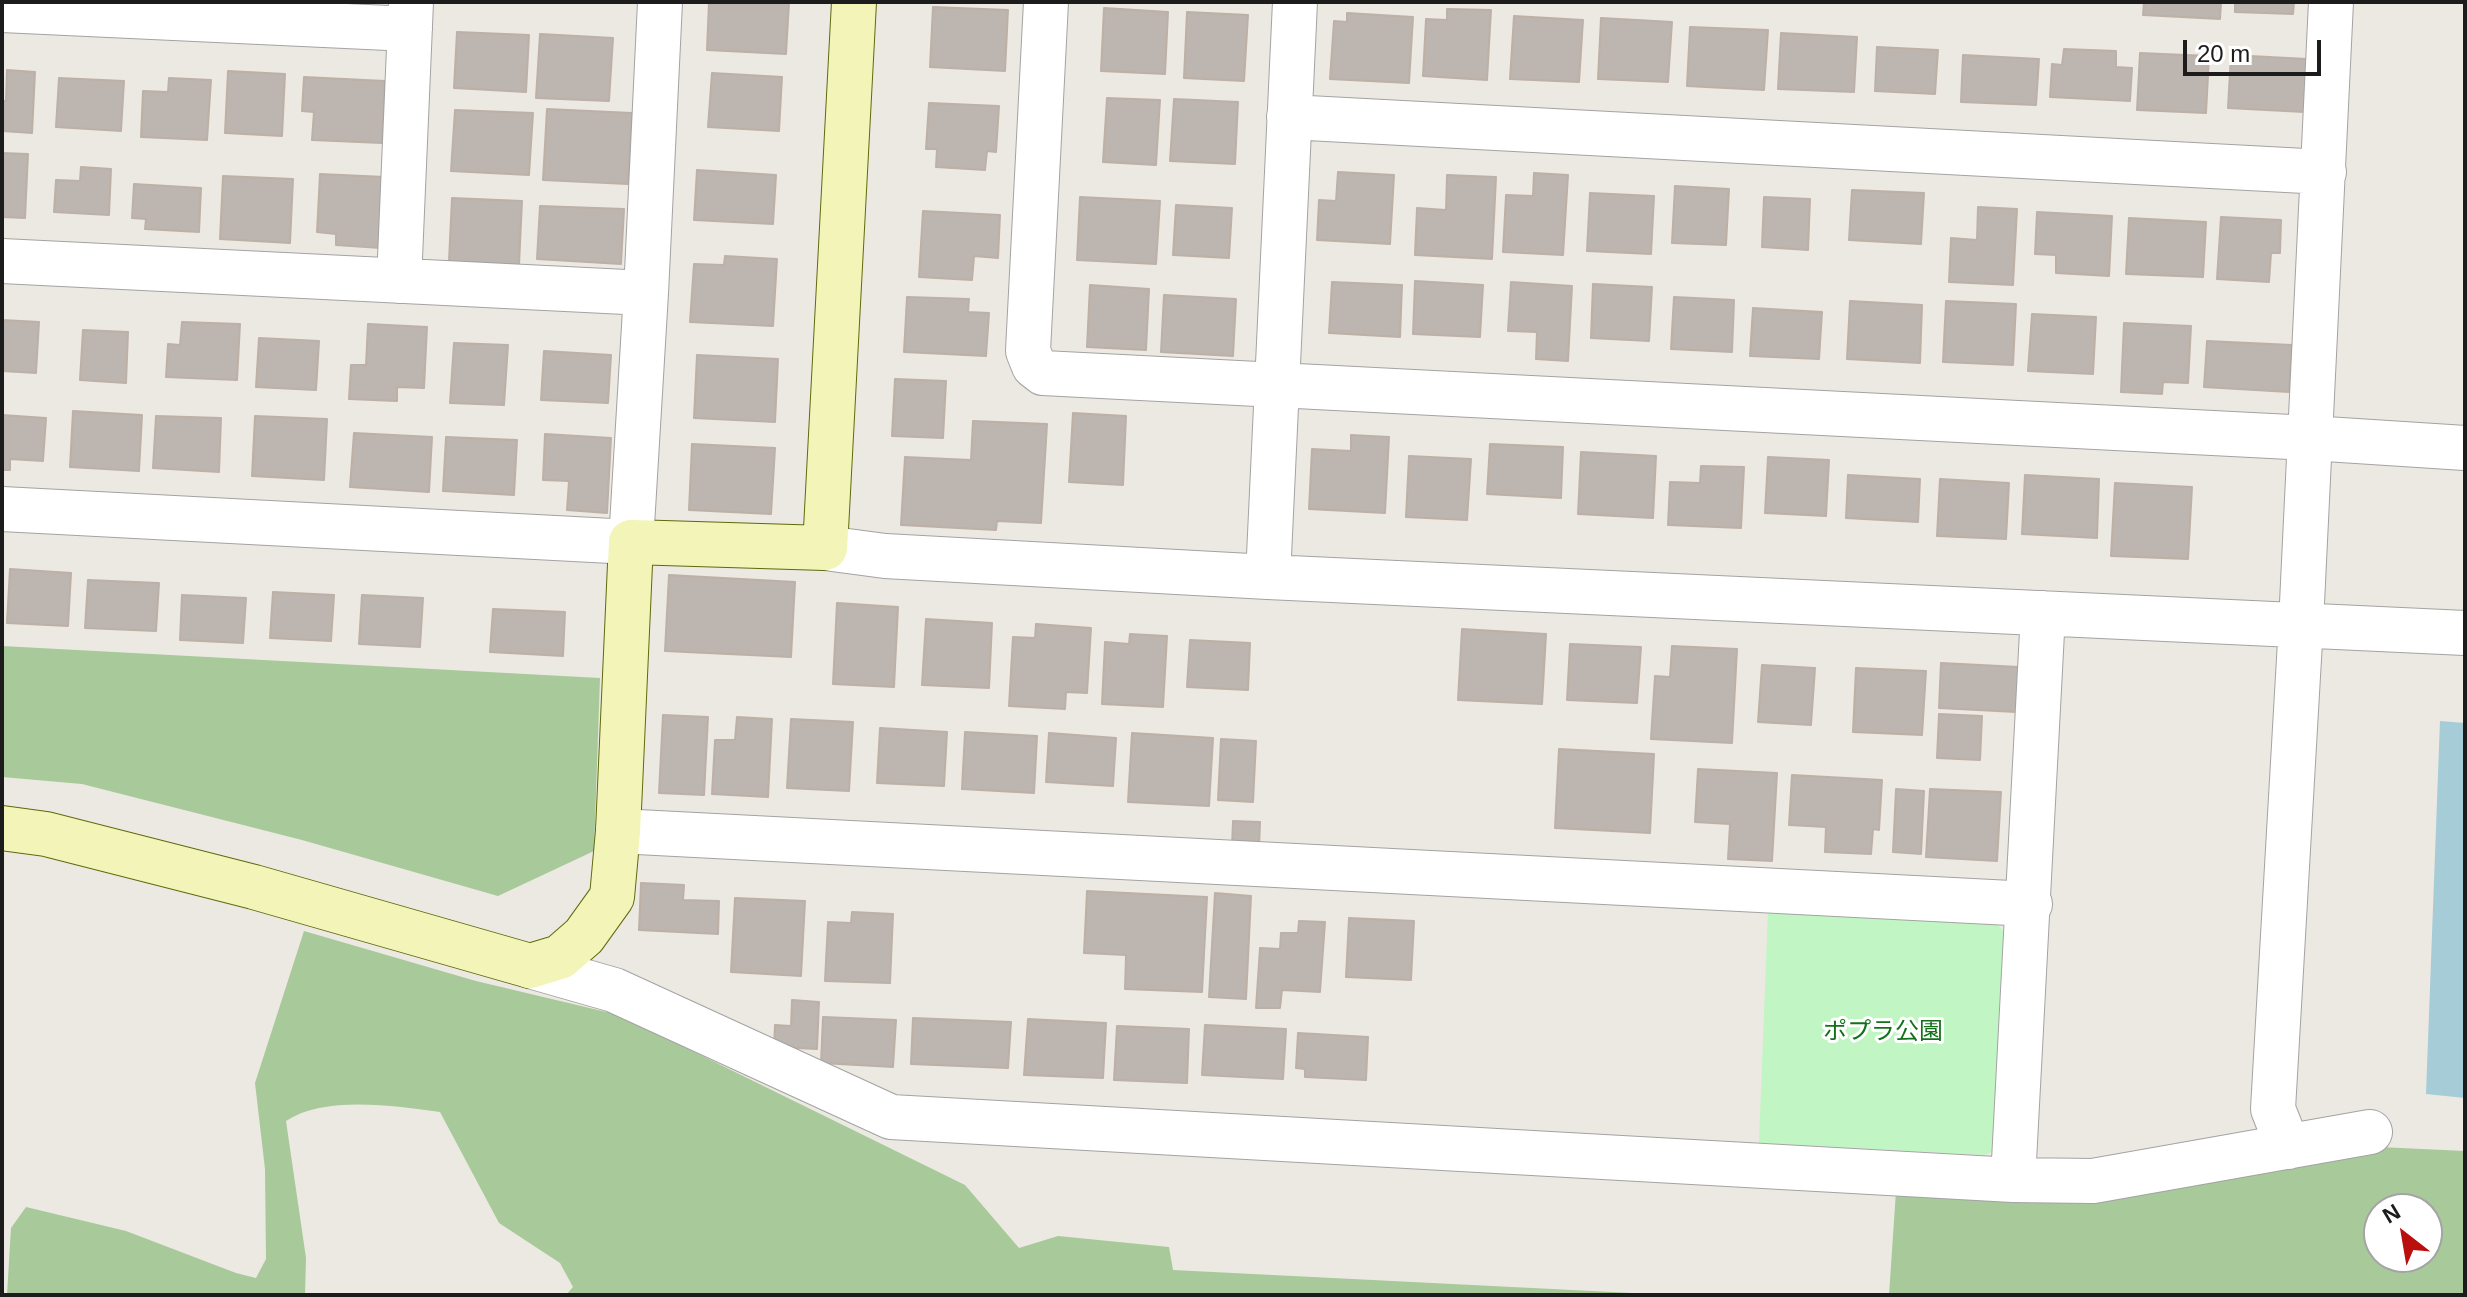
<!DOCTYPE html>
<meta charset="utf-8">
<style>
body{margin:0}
#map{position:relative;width:2467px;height:1297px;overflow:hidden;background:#ece9e2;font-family:Arial,sans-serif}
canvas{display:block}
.frame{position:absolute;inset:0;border:4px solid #1c1c1c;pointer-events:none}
.north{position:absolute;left:2363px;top:1193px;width:80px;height:80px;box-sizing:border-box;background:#fff;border:2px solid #a4a4a4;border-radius:50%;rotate:329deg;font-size:22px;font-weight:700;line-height:32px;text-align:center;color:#1c1c1c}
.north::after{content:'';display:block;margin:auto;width:28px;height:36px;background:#ba0e0f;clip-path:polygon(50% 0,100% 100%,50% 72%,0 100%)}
.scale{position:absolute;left:2183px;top:40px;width:138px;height:36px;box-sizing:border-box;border:4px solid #1c1c1c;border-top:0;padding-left:10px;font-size:24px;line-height:28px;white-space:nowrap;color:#1c1c1c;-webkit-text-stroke:6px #fff;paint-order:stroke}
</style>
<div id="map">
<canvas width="2467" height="1297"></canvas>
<div class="frame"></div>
<div class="north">N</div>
<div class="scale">20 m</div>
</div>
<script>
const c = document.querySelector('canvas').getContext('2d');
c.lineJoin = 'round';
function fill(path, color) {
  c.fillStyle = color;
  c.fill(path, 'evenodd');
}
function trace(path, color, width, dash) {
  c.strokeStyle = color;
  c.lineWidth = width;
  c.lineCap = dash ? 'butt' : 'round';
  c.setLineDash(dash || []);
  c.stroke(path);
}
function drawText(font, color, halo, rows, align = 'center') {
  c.font = font + ' Arial,"Noto Sans JP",sans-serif';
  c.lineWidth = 6;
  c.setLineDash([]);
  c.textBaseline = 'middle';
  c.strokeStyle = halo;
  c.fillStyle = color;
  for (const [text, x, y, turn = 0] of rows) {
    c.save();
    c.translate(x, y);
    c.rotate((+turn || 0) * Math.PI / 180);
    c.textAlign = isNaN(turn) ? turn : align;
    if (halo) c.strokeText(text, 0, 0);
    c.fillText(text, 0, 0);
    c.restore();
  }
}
const forest = new Path2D(`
 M2 646 600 678 594 851 498 896 302 840 82 784 2 777Z
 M304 931 476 981 619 1015 965 1185 1019 1248 1058 1236 1169 1247 1173 1270 1672 1295H566L573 1287 560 1263 499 1223 440 1112C395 1106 325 1095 286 1121L306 1258 305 1295H7L11 1228 26 1207 126 1231 236 1273 256 1278 266 1259 265 1169 255 1083Z
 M2379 1147 2465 1151V1295H1889L1896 1191ZM2379 1209H2427V1257H2379Z`);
const park = new Path2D(`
 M1768 909 1993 920 2007 935 1993 1152 1984 1155 1759 1143Z`);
const water = new Path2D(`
 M2440 721 2465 723V1098L2426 1094Z`);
const building = new Path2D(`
 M709 2H789L786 54 707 50Z
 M2144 2H2221L2220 19 2143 15Z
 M2235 2H2294L2293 14 2235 12Z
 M933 7 1008 10 1005 71 930 67Z
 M1104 8 1168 12 1165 74 1101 71Z
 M1447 9 1491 10 1487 80 1423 76 1426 19 1447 20Z
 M1187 12 1248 15 1244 81 1184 78Z
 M1347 13 1413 17 1409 83 1330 79 1334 21 1347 22Z
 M1514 16 1583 20 1579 82 1510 79Z
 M1601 18 1672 22 1668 82 1598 79Z
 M1690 27 1768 30 1764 90 1687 86Z
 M457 32 529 35 526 92 454 88Z
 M1781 33 1857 37 1854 92 1778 89Z
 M540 34 613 38 609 101 536 98Z
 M1877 47 1938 50 1935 94 1875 91Z
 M2064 49 2116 51V67L2132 68 2130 101 2050 97 2052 64 2062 65Z
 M2140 53 2209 56 2206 113 2137 110Z
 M1963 55 2039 59 2036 105 1961 102Z
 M2231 55 2307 59 2304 112 2228 108Z
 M7 70 35 72 32 133 2 131V101H6Z
 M228 71 285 74 282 136 225 133Z
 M712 73 782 77 779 131 708 127Z
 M304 77 385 81 382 143 312 140 314 112 302 111Z
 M59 78 124 81 121 131 56 127Z
 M169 78 211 80 207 140 141 137 143 91 168 92Z
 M1107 98 1160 100 1156 165 1103 162Z
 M1174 99 1238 102 1235 164 1170 161Z
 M929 103 999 106 996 152 987 151 985 170 936 167 937 149H926Z
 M547 109 632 113 628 184 543 180Z
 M455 110 533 113 529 175 451 171Z
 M2 153 28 154 25 218 2 217Z
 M81 167 111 169 109 215 54 212 56 180 80 181Z
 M697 170 776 175 773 224 694 220Z
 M1338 172 1394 175 1390 244 1317 240 1319 200 1336 201Z
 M1534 173 1568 175 1563 255 1503 252 1506 195 1533 196Z
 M320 174 385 177 381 248 336 245V234L317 232Z
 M1447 175 1496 177 1492 259 1415 255 1417 208 1446 210Z
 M223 176 293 179 290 243 220 239Z
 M134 184 201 188 199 232 145 229 146 219 132 218Z
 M1675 186 1729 189 1726 245 1672 243Z
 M1852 190 1924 193 1921 244 1849 240Z
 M1590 193 1654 196 1651 254 1587 251Z
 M1080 197 1160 201 1156 264 1077 260Z
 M1764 197 1810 199 1808 250 1762 247Z
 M452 198 522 201 519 265 449 261Z
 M1176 205 1232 208 1229 258 1173 255Z
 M540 206 624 209 621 264 537 259Z
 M1978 207 2017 209 2013 285 1949 282 1951 238 1977 240Z
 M923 211 1000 215 998 258 974 256 972 280 919 277Z
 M2037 212 2112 216 2109 276 2056 273V255L2035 254Z
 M2221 217 2281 220 2280 253H2271L2269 282 2217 279Z
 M2129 218 2206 222 2203 277 2126 274Z
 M725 256 777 259 773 326 690 322 694 264 724 265Z
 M1415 281 1483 285 1480 337 1413 334Z
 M1332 282 1402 285 1400 337 1329 333Z
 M1511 282 1572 286 1568 361 1536 359 1537 332 1508 331Z
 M1593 284 1652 287 1649 341 1591 338Z
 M1090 285 1149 289 1146 350 1087 347Z
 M1164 295 1236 299 1233 356 1161 352Z
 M907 297 969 299 968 312 989 313 986 356 904 352Z
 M1674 297 1734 300 1732 352 1671 349Z
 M1850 301 1922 305 1920 363 1847 359Z
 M1946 301 2016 304 2013 365 1943 362Z
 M1753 308 1822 312 1819 359 1750 356Z
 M2032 314 2096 317 2093 374 2028 371Z
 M2 320 39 322 36 373 2 371Z
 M182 322 240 324 237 380 166 377 168 344 180 345Z
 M2124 323 2191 326 2188 383 2163 382 2162 394 2121 392Z
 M368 324 427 327 424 388 397 387V401L349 399 351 365H366Z
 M83 330 128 332 126 383 80 380Z
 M259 338 319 341 316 390 256 387Z
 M2207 341 2292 345 2289 392 2204 387Z
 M454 343 508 345 504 405 450 403Z
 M544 351 611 355 608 403 541 400Z
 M697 355 778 359 775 422 694 418Z
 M895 379 946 381 943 438 892 436Z
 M73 411 142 415 139 471 70 467Z
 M1073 413 1126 416 1123 485 1069 482Z
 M2 415 46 418 43 461 10 459V470H2Z
 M156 416 221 418 219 472 153 468Z
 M255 416 327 419 324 480 252 476Z
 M973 421 1047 424 1041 523 997 521 996 530 901 525 905 457 971 460Z
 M354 433 432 437 429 492 350 487Z
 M545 434 611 438 607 513 567 510 569 481 543 480Z
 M1351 435 1389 437 1385 513 1309 509 1312 449 1351 451Z
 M446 437 517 440 514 495 443 491Z
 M692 444 775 448 771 514 689 510Z
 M1490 444 1563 447 1561 498 1487 494Z
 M1581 452 1656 456 1653 518 1578 514Z
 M1409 456 1471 459 1467 520 1406 517Z
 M1768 457 1829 460 1826 516 1765 513Z
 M1701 466 1744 467 1741 528 1668 525 1670 482 1700 483Z
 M1848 475 1920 479 1918 522 1846 518Z
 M2025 475 2099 479 2097 538 2022 534Z
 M1940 479 2009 483 2006 539 1937 536Z
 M2115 483 2192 487 2188 559 2111 556Z
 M10 569 71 573 68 626 7 623Z
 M669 575 795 582 791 657 665 651Z
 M88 580 159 583 156 631 85 628Z
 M273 592 334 595 331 641 270 638Z
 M182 595 246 598 243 643 180 640Z
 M362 595 423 598 420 647 359 644Z
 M837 603 898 607 894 687 833 684Z
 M493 609 565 612 563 656 490 652Z
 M926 619 992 623 989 688 922 685Z
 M1036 624 1091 628 1087 693 1066 692 1065 709 1009 706 1013 637 1035 638Z
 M1462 629 1546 634 1542 704 1458 700Z
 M1130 634 1167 636 1163 707 1102 704 1105 642 1129 644Z
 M1190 640 1250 643 1248 690 1187 687Z
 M1570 644 1641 647 1637 703 1567 700Z
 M1672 646 1737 649 1732 743 1651 739 1655 676 1670 677Z
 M1941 663 2019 667 2016 712 1939 708Z
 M1762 665 1815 668 1811 725 1758 722Z
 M1856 668 1926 671 1922 735 1853 732Z
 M1939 714 1982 716 1980 760 1937 758Z
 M663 715 708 717 704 795 659 793Z
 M737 717 772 719 768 797 712 794 715 740H735Z
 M791 719 853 722 849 791 787 788Z
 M880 728 947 732 944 786 877 783Z
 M965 732 1037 736 1034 793 962 789Z
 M1049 733 1116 738 1113 786 1046 782Z
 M1132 733 1213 738 1209 806 1128 802Z
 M1221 739 1256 741 1253 802 1218 800Z
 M1559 749 1654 754 1650 833 1555 828Z
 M1698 769 1777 773 1772 861 1728 859 1730 824 1695 822Z
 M1792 775 1882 780 1879 830 1873 829 1871 854 1825 852 1826 827 1789 825Z
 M1896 789 1924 791 1921 854 1893 852Z
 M1930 789 2001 792 1997 861 1926 857Z
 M1233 821 1260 822 1259 848 1232 847Z
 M641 883 684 885 683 900 719 901 718 934 639 930Z
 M1087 891 1207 897 1202 992 1125 989 1126 955 1084 953Z
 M1215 893 1251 896 1246 999 1209 997Z
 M735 898 805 901 801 976 731 972Z
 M852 912 893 914 890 983 825 981 828 922 851 923Z
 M1349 918 1414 921 1411 980 1346 977Z
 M1299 921 1325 922 1320 992 1282 990 1280 1008H1256L1260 948 1280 949 1281 933H1298Z
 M792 1000 819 1002 817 1049 774 1047 775 1025 791 1026Z
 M823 1017 896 1020 893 1067 821 1063Z
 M913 1018 1011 1022 1008 1068 911 1064Z
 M1028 1019 1106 1023 1103 1078 1024 1075Z
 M1205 1025 1286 1029 1283 1079 1202 1075Z
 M1117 1026 1189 1029 1187 1083 1114 1080Z
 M1298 1033 1368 1037 1366 1080 1305 1077V1069L1296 1068Z`);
const street = new Path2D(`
 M1046 2 1028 351 1034 366 1043 373 2310 438 2465 448
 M2 10 410 29
 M1289 117 2324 172
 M2 261 646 293 631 542 2 509
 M399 281 411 2
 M646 293 660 2
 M825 548 885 556 1268 577 2465 633
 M1268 577 1295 2
 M618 831 2030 904
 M530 966 614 990 891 1117 2013 1180 2043 613
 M2288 1147 2273 1109 2301 624 2331 2
 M2013 1180 2093 1181 2370 1132`);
const secondary = new Path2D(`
 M2 828 46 834 254 887 530 966 560 957 584 936 612 897 618 831 631 542 825 548 854 2`);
const parkNames = [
 ["ポプラ公園",1883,1032]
];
fill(forest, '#a8c999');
fill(park, '#c1f5c4');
fill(water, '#a5ccd7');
fill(building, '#bdb5af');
trace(building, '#bdb0a6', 2);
trace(street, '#a3a3a3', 46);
trace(secondary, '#60690c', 46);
trace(street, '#fff', 44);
trace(secondary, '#f2f4b8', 44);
drawText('24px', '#13711a', '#fff', parkNames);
</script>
